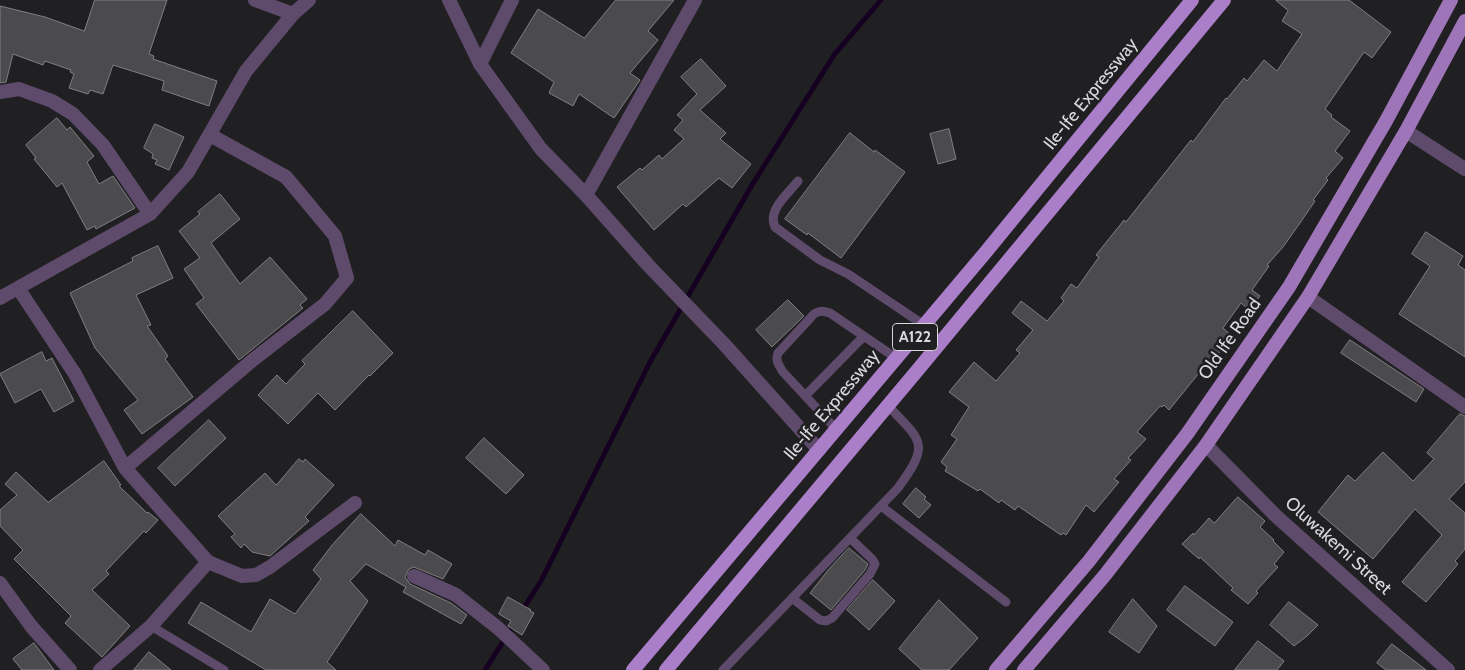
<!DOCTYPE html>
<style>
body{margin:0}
canvas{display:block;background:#201f21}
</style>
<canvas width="1465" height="670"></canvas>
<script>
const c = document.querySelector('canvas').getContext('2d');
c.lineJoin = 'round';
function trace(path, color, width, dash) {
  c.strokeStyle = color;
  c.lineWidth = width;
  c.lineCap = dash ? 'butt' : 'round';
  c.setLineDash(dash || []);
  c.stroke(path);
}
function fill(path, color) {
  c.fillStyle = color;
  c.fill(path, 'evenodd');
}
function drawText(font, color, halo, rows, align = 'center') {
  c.font = font + ' Cabin,sans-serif';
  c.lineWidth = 5;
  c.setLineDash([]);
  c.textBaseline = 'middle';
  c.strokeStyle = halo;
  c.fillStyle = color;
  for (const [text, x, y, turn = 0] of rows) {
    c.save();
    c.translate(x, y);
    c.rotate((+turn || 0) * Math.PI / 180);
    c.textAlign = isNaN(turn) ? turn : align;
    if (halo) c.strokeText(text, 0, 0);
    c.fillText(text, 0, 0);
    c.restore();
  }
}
const stream = new Path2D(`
 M521 612 541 581 650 362 752 185 834 55 881 0
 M485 670 514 624`);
const building = new Path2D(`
 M95 0H167L149 54 154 56 153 59 217 81 209 106 162 90 164 81 113 65 103 94 90 90 88 94 69 88 74 74 70 72 71 70 45 61 43 65 13 54 6 82 0 83V6L45 17 84 31Z
 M616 0H674L648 31 658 40 630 73 640 80 614 118 579 94 573 106 549 93 554 82 511 53 538 9 584 38Z
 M1276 0H1349L1391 32 1372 58 1364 52 1325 109 1332 115 1331 117 1350 131 1335 151 1343 158 1326 178 1328 180 1313 200 1315 201 1300 223 1283 247 1267 265 1269 266 1252 290 1260 296 1249 310 1241 303 1223 328 1232 336 1218 354 1216 352 1169 410 1164 405 1162 407 1160 406 1137 432 1146 439 1128 458 1131 460 1114 479 1119 482 1094 512 1086 505 1066 535 1063 533 1061 535 1018 506 1015 510 1001 500 999 503 980 489 978 491 945 471 947 467 941 462 957 439 951 435 969 407 949 392 974 362 996 381 1020 353 1016 350 1033 330 1012 313 1021 301 1047 321 1064 301 1061 298 1071 284 1077 288 1099 257 1096 255 1124 220 1126 222 1191 140 1193 142 1226 98 1227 99 1244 78 1247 81 1264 60 1277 71 1302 34 1282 21 1288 11Z
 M701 59 726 86 700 110 726 133 720 139 751 164 732 188 719 178 686 207 683 204 654 230 617 187 640 168 642 170 659 155 662 159 684 139 674 130 683 120 677 115 697 94 681 77Z
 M57 118 67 130 70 127 94 156 87 162 99 184 113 176 135 208 96 229 95 226 87 230 62 183 57 187 34 159 36 158 26 145Z
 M155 124 184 137 169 170 155 164 157 160 152 158 153 154 144 148Z
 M949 129 956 159 938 164 930 134Z
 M850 133 874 152 875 150 905 172 841 258 808 233 807 235 785 219Z
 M220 194 240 219 211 243 240 284 270 257 307 299 300 305 303 308 239 360 196 304 204 298 184 269 200 258 179 231 200 214 198 212Z
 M1426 232 1463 256 1458 265 1465 270V357L1399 314 1430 266 1412 254Z
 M158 246 173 278 136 295 151 325 147 326 168 356 165 359 193 397 142 434 124 410 138 400 95 348 70 293 133 261 132 258Z
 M788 300 804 316 772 347 756 330Z
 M353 311 393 353 370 376 369 375 335 410 318 393 288 424 258 395 277 375 286 384 305 364 302 361Z
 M1350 340 1424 389 1416 402 1341 353Z
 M42 352 46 361 52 358 74 401 54 412 41 389 15 403 0 374Z
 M1460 414 1465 416V482L1449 499 1465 513V549L1455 561 1458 564 1426 602 1402 582 1442 535 1415 509 1373 559 1318 512 1348 475 1355 481 1383 452 1413 481 1434 459 1427 453Z
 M209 420 226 438 175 486 158 468Z
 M484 438 524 475 506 494 466 458Z
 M299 459 303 462 305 459 334 485 305 517 309 521 270 556 252 552 244 544 241 548 231 537 235 534 218 516 265 473 276 485Z
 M104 461 121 485 119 486 147 513 148 512 158 520 146 533 144 531 106 571 109 574 92 590 130 626 102 657 65 623 71 616 14 559 23 550 0 526V510L17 495 5 484 16 472 48 502Z
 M916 488 926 497 924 499 931 505 919 518 903 504Z
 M1238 497 1265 521 1260 527 1274 540 1273 541 1284 552 1274 564 1278 567 1256 591 1258 593 1248 604 1231 590 1233 588 1200 557 1199 559 1182 544 1193 533 1194 535 1209 518 1214 523Z
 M361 514 395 546 398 540 425 555 428 550 452 564 443 579 414 567 409 569 405 577 410 584 451 603 467 615 461 624 403 592 406 587 366 564 350 581 368 601 327 662 336 670H266L188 623 201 602 251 632 270 599 295 614 321 579 313 570 333 544Z
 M849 548 868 564 865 570 831 610 810 593 829 569Z
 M873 580 895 601 869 630 847 610Z
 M1185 586 1233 622 1215 646 1167 610Z
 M508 597 531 610 530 611 534 613 522 635 508 626 511 621 499 614Z
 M1133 599 1157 626 1139 653 1109 632Z
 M939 600 978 638 949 670H922L899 649Z
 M1289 602 1318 625 1307 636 1294 646 1270 625Z
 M1258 641 1284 661 1277 670H1235Z
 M34 643 54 670H22L13 659Z
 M1392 644 1426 670H1386L1377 663Z
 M149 652 171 670H134Z`);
const service = new Path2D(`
 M798 181C788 194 767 210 775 227L820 260 848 274 924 325
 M805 396 864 336
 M836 429 783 372C779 365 775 361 778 353L814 314C820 310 824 311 830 313L896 358
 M881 506 1006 602
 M792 598 820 620 826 621 832 618 870 574 875 564 872 559 850 538
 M151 626 224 670
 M723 670 898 488C930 444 923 442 888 406`);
const minor = new Path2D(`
 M255 0 293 14
 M449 0 480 64 541 149 586 195 648 265 724 344 819 450
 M480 64 512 0
 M0 92 19 89 52 101 73 114 103 145 150 214
 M1406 131 1465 169
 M586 195 695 0
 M18 288 75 374 125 468 208 562 242 576 256 575 270 567 355 503
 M1308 297 1465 407
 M0 298 150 214 188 172 246 71 293 14 309 0
 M1206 445 1276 516 1448 670
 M125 468 254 359 325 304 347 278 335 236 286 177 210 135
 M414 576 456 595 498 628 543 670
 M0 583 31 626 70 670
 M100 670 151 626 208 562`);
const primary = new Path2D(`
 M996 670 1089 561 1187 434 1289 287 1386 121 1451 0
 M1024 670 1105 575 1206 445 1308 297 1406 131 1465 21`);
const trunk = new Path2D(`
 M633 670 985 253 1192 0
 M666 670 916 372 1224 0`);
const shields = [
 [915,337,45]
];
const shieldNames = [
 ["A122",915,337]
];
const streetNames = [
 ["Ile-Ife Expressway",1091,94,-51],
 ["Old Ife Road",1230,339,-55],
 ["Ile-Ife Expressway",832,405,-50],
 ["Oluwakemi Street",1338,546,42]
];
trace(stream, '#150021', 5);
fill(building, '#4b4a4d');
trace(building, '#807e82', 1);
trace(service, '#5e4b6c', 9);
trace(minor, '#5e4b6c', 14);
trace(primary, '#9e75b9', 14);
trace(trunk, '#aa7ec8', 14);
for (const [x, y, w] of shields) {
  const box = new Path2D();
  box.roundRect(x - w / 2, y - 13.5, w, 27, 4);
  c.fillStyle = '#201f21';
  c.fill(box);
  trace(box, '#d9d8da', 1);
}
drawText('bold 16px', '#d9d8da', null, shieldNames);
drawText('18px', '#d9d8da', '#201f21', streetNames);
</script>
